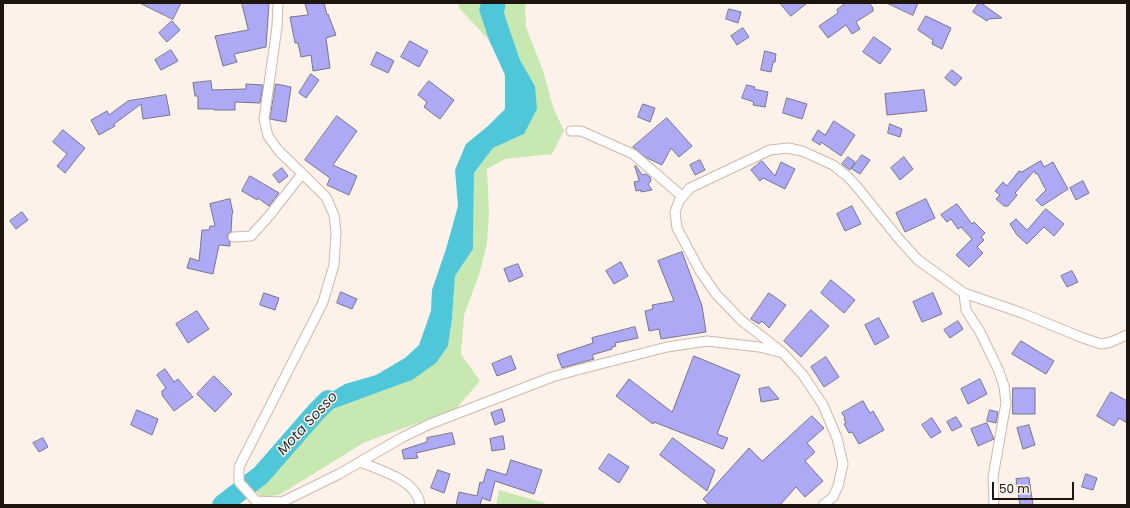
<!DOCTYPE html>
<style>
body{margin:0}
#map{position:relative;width:1130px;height:508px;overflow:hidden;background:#fcf2ea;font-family:Poppins,sans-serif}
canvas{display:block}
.frame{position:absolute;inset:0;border:4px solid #1e150f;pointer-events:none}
.scale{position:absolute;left:992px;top:482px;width:82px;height:18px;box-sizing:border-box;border:2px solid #1e150f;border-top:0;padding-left:5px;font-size:12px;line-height:14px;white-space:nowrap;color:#1e150f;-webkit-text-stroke:3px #fcf2ea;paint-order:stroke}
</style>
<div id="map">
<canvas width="1130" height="508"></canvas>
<div class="frame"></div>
<div class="scale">50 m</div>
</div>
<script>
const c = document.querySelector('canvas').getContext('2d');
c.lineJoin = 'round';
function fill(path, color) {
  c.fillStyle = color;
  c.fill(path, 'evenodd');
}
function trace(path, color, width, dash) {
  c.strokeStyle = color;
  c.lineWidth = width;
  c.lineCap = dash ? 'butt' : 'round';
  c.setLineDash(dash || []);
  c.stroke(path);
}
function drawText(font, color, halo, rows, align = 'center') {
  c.font = font + ' Poppins,sans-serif';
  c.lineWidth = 3;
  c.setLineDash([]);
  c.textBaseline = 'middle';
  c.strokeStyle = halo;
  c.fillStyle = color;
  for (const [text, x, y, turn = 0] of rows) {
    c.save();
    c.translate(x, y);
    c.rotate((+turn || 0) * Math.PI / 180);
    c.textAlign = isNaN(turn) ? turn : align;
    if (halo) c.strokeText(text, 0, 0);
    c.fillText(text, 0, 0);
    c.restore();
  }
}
const green = new Path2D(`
 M459 3H481L479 10 489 40 459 8Z
 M506 3H525L526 27 543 71 553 107 564 131 552 154 505 159 487 169 489 213 487 243 480 272 464 315 461 354 480 381 455 410 365 442 279 495 261 497 253 488 286 460 330 410 412 380 448 346 452 319 455 276 473 249 474 173 493 148 524 134 535 86 520 60 504 13Z
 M499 490 545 503V505H496Z`);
const water = new Path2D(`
 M481 3H506L504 13 520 60 535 86 537 109 524 134 493 148 474 173 473 249 455 276 452 319 448 346 436 363 412 380 330 410 296 425 313 403 345 384 376 375 405 358 419 345 431 311 432 290 446 249 458 206 455 170 466 144 488 126 505 109V75L489 40 479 10Z`);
const river = new Path2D(`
 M222 505 261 475 316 412 328 400`);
const building = new Path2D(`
 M140 3H181L173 19Z
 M242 3H269L266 47 234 54 237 62 223 66 215 36 248 30Z
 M305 3H324L327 15 328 14 336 35 326 38 330 68 313 71 311 55 301 57 298 43H295L290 17 308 15Z
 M780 3H807L791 16Z
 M846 3H869L873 8V11L856 22 860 29 852 34 846 25 828 38 819 26 838 13 837 10Z
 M887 3H918L913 15Z
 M979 3H981L1002 18 988 19 987 21 973 12Z
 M729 9 741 12 738 23 726 19Z
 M926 16 951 28 942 49 932 44 933 40 918 30Z
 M172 21 180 30 167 42 159 33Z
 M743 28 749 37 737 45 731 36Z
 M874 37 891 49 880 64 863 52Z
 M410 41 428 51 419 67 401 57Z
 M171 50 178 61 161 70 155 60Z
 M765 51 776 54 775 62H773L771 72 761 70Z
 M377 52 394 61 388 73 371 65Z
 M952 70 962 78 955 86 945 78Z
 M311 74 319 80 306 98 299 93Z
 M211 81 212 90 246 89V84L263 85 260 103 235 102V110H214V109H198V96H195L193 83Z
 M429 81 454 100 440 119 424 107 427 102 418 95Z
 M276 84 291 87 286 122 270 119Z
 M747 85 755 87 754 89 768 92 765 107 753 105 754 102 742 98Z
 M924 90 927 111 887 115 885 94Z
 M166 95 170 115 143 119 141 104 114 124 115 126 99 135 91 120 107 111 109 115 128 101Z
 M787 98 807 104 802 119 783 113Z
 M643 104 655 108 650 122 638 117Z
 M337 116 357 131 333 165 357 176 349 195 327 185 330 178 305 160Z
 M667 118 692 146 679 157 671 148 662 165 645 157 633 147Z
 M834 121 855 135 841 156 821 142 820 145 812 140 818 130 825 135Z
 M890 124 902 129 900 137 888 133Z
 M63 130 85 148 65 173 57 166 67 154 53 142Z
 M862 155 870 160 860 174 852 169Z
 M848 157 855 162 850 170 842 164Z
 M904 157 913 169 900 180 891 168Z
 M700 160 705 170 695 175 690 165Z
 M762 161 775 176 781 162 795 169 785 189 763 178 760 181 751 170Z
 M1041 161 1044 167 1053 162 1068 189 1042 206 1036 200 1046 190 1037 173 1036 174 1034 171 1015 193 1017 195 1008 206H1004L996 199 1000 195 995 191 1003 182 1007 186 1019 171 1021 172Z
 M635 166H636L642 175 646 174 650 177 651 181 648 184 652 190 641 192V190L636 191 634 182 639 181Z
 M282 168 288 176 279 183 273 175Z
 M250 176 279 193 269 206 258 198 257 200 242 191Z
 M1083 181 1089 193 1076 200 1070 188Z
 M230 199 233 213 232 214 231 232 228 234 227 237 230 242V246L219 245 213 274 187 268 190 258 199 261 202 230H209L210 226H215L210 204Z
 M926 199 935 218 905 232 896 213Z
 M957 204 972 224 974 222 985 233 981 237 984 240 977 247 983 253 969 267 956 255 972 239 961 227 958 229 951 219 947 222 941 215Z
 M852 206 861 224 845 231 837 214Z
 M1046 209 1064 224 1054 236 1044 227 1027 244 1017 235 1010 224 1016 219 1027 230Z
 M22 212 28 220 16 229 10 221Z
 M682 252 702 306 706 332 661 339 659 329 649 331 645 311 653 309 652 305 674 301 658 261Z
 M621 262 628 276 614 284 606 271Z
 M518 264 523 276 509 282 504 269Z
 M1072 271 1078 282 1067 287 1061 276Z
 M831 280 855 300 844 313 821 293Z
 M341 292 357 299 352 309 337 303Z
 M264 293 279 298 275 310 260 305Z
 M769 293 786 305 769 328 762 321 759 324 751 319Z
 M933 293 942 314 922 322 913 302Z
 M811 310 829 326 801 357 784 341Z
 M197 311 209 329 188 343 176 324Z
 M879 318 889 337 875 345 865 325Z
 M958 321 963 329 950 338 944 330Z
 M635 327 638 338 615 343 616 346 612 347V349L592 355 594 359 562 368 557 355 593 343 592 338Z
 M1021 341 1054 361 1046 374 1012 354Z
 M511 356 516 369 497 376 492 364Z
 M694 356 740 375 717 434 728 438 723 449 654 422 653 424 616 396 629 379 672 412Z
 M826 357 839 377 824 387 811 367Z
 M165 369 174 382 178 379 193 397 174 411 162 395V391L166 388 157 375Z
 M214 376 232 394 215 412 197 394Z
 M980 379 987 394 968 404 961 389Z
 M769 387 779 399 761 402 759 389Z
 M1013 388H1035V414H1013Z
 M1111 392 1127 401V423L1119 418 1114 426 1097 416Z
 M863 401 870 413 873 411 884 430 859 444 852 432 849 433 844 424 846 423 844 419 845 418 842 413Z
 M502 409 505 421 495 425 491 413Z
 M137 410 158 419 152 435 131 425Z
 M990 410 998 412 996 423 987 421Z
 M812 416 824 428 807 443 815 452 805 461 823 481 805 497 796 487 780 505H709L703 499 749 448 762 461Z
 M956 417 962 426 952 431 947 422Z
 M932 418 941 432 931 438 922 425Z
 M987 423 994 439 978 446 971 429Z
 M1029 425 1035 445 1023 449 1017 428Z
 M452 433 455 444 416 453 418 458 404 459 402 450 427 442V438Z
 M503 436 505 449 492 451 490 439Z
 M43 438 48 447 39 452 33 443Z
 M673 438 715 470 707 491 660 455Z
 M609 454 629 467 619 483 599 469Z
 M511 460 542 470 534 494 495 481 490 501 482 498 480 505H456L459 492 477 496 480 482 483 483 487 469 506 475Z
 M438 470 450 474 444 493 431 488Z
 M1086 474 1097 478 1093 490 1082 487Z
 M1029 478 1033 505H1020L1016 479Z`);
const street = new Path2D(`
 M278 3 277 27 264 119 268 136 278 150 326 197 334 215 336 232 334 265 323 302 315 318 239 467V482L256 501 282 502 339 474 403 437 430 424 552 377 577 370 667 347 707 341 759 347 783 353 741 320 716 294 700 271 677 228 675 212 679 201 690 188 770 150 788 148 802 151 833 165 848 177 858 188 899 239 918 260 964 293 1022 313 1083 338 1101 344 1111 342 1127 335
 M571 131H581L633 154 683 197
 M233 237 251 236 269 216 302 174
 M964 293 966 310 980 332 998 369 1004 386 1006 403 993 477 994 505
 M783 353 803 375 823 405 837 438 843 464 838 486 833 497 823 505
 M360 462C380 470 417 480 420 505`);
const waterNames = [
 ["Mota Sosso",308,424,-47]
];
fill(green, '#c7e8b1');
fill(water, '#4fc7d8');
trace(river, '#4fc7d8', 20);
fill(building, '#aea9f5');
trace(building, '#76758e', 1);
trace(street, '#d1b7a6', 11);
trace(street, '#fff', 9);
drawText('italic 14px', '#1b3034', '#fcf2ea', waterNames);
</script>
